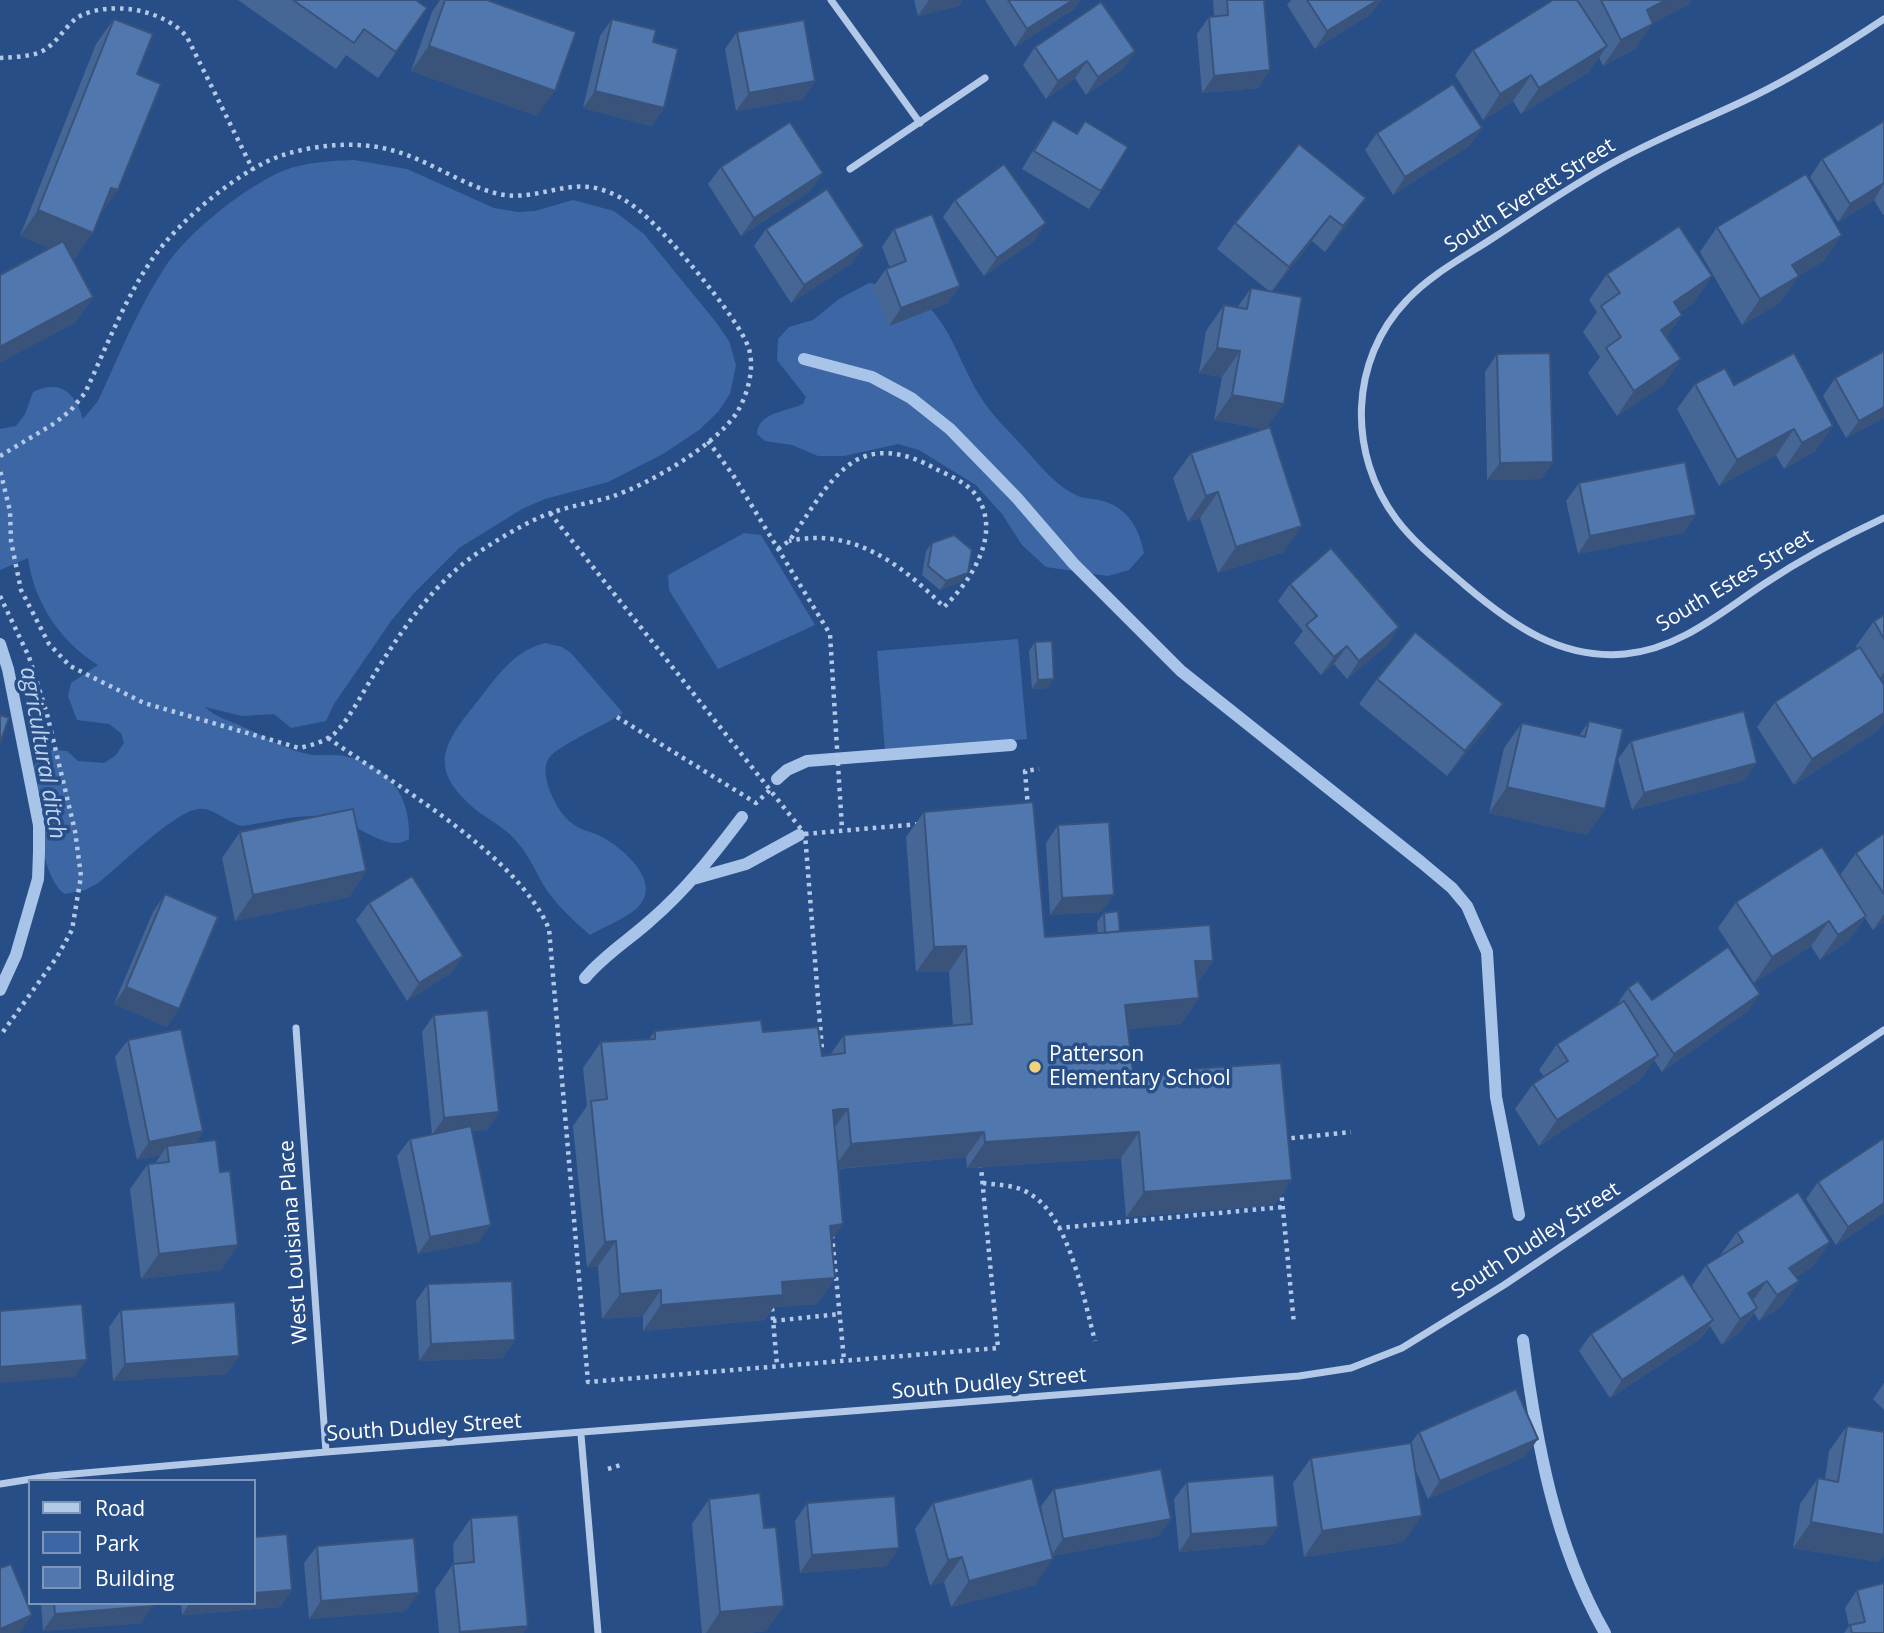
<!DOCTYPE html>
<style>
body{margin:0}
#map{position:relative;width:1884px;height:1633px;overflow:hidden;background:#284e88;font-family:"Open Sans",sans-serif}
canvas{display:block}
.legend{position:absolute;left:28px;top:1479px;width:228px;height:126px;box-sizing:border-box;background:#284e88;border:2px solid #7e95b8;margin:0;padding:9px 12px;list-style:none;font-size:21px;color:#fff}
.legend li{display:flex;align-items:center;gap:14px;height:35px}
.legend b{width:35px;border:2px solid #7e95b8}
</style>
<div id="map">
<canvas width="1884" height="1633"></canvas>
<ul class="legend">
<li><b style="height:9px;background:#b4c9e8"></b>Road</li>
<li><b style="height:19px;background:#3d67a4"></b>Park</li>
<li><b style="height:19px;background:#5177af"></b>Building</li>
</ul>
</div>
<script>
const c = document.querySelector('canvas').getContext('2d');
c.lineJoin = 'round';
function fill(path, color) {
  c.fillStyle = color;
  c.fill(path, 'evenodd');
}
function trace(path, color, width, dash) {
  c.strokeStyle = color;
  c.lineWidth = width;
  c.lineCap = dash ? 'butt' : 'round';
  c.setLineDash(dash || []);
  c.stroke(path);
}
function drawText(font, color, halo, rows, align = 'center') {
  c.font = font + ' "Open Sans",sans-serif';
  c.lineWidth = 7;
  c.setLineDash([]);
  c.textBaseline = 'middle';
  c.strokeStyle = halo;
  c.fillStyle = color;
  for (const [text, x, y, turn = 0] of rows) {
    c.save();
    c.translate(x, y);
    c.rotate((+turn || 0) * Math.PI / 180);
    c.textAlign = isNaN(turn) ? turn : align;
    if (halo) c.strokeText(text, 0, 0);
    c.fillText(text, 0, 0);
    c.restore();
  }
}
const green = new Path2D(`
 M354 160 407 169 494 208 518 212 535 211 573 200 614 211 644 234 715 321 729 341 736 365 730 394 718 412 699 430 663 454 608 482 545 499 522 509 459 548 414 593 391 621 334 704 326 721 291 728 274 714 242 716 205 707C216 718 229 720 243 727 267 737 285 750 312 755 322 756 333 754 344 756 388 765 411 795 409 839 386 854 356 821 330 817 303 813 269 822 242 826 227 823 214 807 198 809 174 812 120 866 98 883L85 890 65 894C40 878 33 796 34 766L49 750 67 751 78 761 104 763 116 755 124 743 121 733 109 724 77 720 68 696 71 683 98 665C61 642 34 603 28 558L0 570V429L16 426 25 414 33 392C61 379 75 393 83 419L98 401C119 356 138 308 165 267 188 232 246 186 285 170 307 162 331 161 354 160Z
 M869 283C944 292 946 336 978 393 990 414 1010 432 1026 450 1042 468 1056 486 1078 496 1084 499 1092 498 1099 500 1127 506 1139 528 1144 553L1129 570 1108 576 1046 567 1022 545 1002 514 976 485 919 450 898 444 844 456H818L792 445 765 441 757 434C758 412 786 412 803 404L806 397 777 360 778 339 789 327 813 320 839 299Z
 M744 533 761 535 815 625 718 669 669 590 668 575Z
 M1018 639 1027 739 885 751 877 651Z
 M545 643 562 647 571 653 623 713C606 725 558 745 549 758 543 767 546 778 549 789 554 801 561 816 573 824 580 830 589 831 598 835 620 845 665 882 637 908 625 919 605 926 590 935 574 921 558 907 546 889 536 873 530 857 518 843 508 830 493 822 480 813 421 766 446 741 484 693 500 672 517 650 545 643Z`);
const stream = new Path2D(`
 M804 359 872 377 911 398 950 429 1017 498 1073 563 1181 671 1421 862 1452 888 1467 906 1487 952 1496 1097 1519 1215
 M0 644 8 669 39 825V852L38 879 16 955 0 990
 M777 779 787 770 807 761 1011 745
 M693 879 746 864 799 835
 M585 978C604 955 629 940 651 920 686 890 714 854 742 817
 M1523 1340C1536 1440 1554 1544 1605 1633`);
const path = new Path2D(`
 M0 58C12 57 26 57 38 53 55 47 64 27 78 17 110 0 164 9 187 37L253 170
 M708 441 733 475 830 634 842 829
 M0 456 55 423 71 410 85 393C106 348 125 298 153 258 179 221 240 169 283 155 315 145 354 141 387 149 427 158 460 185 499 194 536 202 567 178 603 190 615 194 626 200 636 208 662 227 740 319 749 349 755 370 747 396 736 414 713 447 649 484 611 497 589 503 566 507 545 515 522 525 500 538 479 552 433 583 401 631 372 678 361 695 349 720 334 734 324 742 312 745 299 748L144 703 70 666 49 644 21 590 11 541 10 511 0 470
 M550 513 805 834 822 1049 815 1050
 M778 549 789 541C808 516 826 480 853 462 879 446 909 454 934 468 948 475 969 483 978 498 1001 535 971 581 944 607 901 564 853 527 789 541
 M0 596 29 657 47 714 75 831 81 876 72 930 57 957 0 1036
 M617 717 756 803 770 790
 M328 738C395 785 517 854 549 929L588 1382 998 1348 981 1167
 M1028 808 1025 771 1039 769
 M805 834 920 824
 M1283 1139 1351 1132
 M983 1183C998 1185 1017 1185 1030 1194 1069 1216 1084 1300 1095 1341
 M1281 1189 1294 1324
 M1058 1228 1283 1207
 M832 1235 844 1360
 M772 1308 777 1365
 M773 1321 840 1314
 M608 1469 624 1464`);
const minor = new Path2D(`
 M831 0 920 123
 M1884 19C1842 47 1799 74 1754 96 1709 118 1662 136 1618 160 1575 183 1536 210 1496 236 1466 256 1431 274 1407 300 1349 360 1347 454 1397 520 1416 545 1442 565 1466 586 1512 625 1561 660 1625 654 1679 649 1720 613 1764 584 1802 559 1843 537 1884 518
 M850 169 985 78
 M296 1028 326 1452
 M581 1435 598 1633
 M0 1484 50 1476 326 1452 1299 1376 1351 1368 1402 1348 1504 1285 1884 1030`);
const wall = new Path2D(`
 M238 0H416L427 8 378 78 346 55 336 69Z
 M440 0H487L537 116 411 71 432 12Z
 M914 0H963L959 6 918 16Z
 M985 0H1080L1074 9 1015 47Z
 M1213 0H1264L1270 70 1258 88 1202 93 1197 34 1209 17 1214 16Z
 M1291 0H1381L1371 14 1315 49 1287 5Z
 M1553 0H1692L1688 5 1653 23 1635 49 1603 66 1599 57 1589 72 1521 114 1513 101 1483 120 1455 75 1473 50Z
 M114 19 137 74 100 216 75 258 72 257 93 297 75 323 50 248 20 236 96 44Z
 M612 19 653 42 664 108 651 126 583 108 600 36Z
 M737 32 815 81 803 99 736 111 725 49Z
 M1035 47 1135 51 1123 69 1086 95 1075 78 1046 99 1023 65Z
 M1053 120 1076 133 1085 121 1101 191 1089 209 1022 169 1041 137Z
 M1884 121V214L1883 215 1874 200 1838 222 1810 177 1822 159Z
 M1482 128 1469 146 1393 195 1365 150 1377 133Z
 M1299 144 1348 224 1325 252 1312 241 1272 291 1284 404 1266 428 1284 552 1218 573 1200 518 1188 522 1173 478 1191 453 1264 429 1214 420 1222 377 1199 373 1206 331 1224 305 1237 308 1251 288 1269 291 1217 249 1235 223Z
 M721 167 823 173 810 191 741 236 708 184Z
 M955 200 1034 241 984 276 943 217Z
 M1717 227 1824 261 1798 276 1781 302 1742 325 1700 252Z
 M766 229 864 246 852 263 791 303 754 246Z
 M894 229 960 286 948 303 889 326 873 287 886 269 890 268 882 247Z
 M1607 274 1712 276 1694 302 1680 312 1682 315 1666 338 1681 359 1663 385 1617 416 1588 373 1600 357 1583 332 1597 312 1589 300Z
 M1497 354 1553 462 1541 479 1487 480 1485 372Z
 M1835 378 1884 418 1846 438 1823 396Z
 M1695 384 1734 385 1833 426 1815 451 1784 469 1776 455 1719 486 1677 409Z
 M1579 483 1696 515 1683 533 1578 554 1566 501Z
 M932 543 962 581 940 590 922 575 926 551Z
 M1290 584 1399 627 1387 645 1347 679 1334 664 1321 675 1294 643 1303 631 1278 601Z
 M1884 615V679L1881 681 1879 730 1794 785 1757 727 1775 702 1857 649 1856 646 1874 621Z
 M1035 642 1048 688 1032 689 1029 651Z
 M1377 679 1486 729 1447 776 1359 704Z
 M1589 721 1605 809 1587 835 1489 813 1504 748 1522 723 1579 736Z
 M1631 741 1745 780 1632 810 1618 759Z
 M924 812 1045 937 1098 933 1097 922 1104 913 1120 931 1213 961 1197 983 1199 998 1181 1024 1127 1029 1133 1073 1292 1180 1274 1205 1126 1217 1121 1158 967 1168 966 1157 838 1169 831 1241 835 1278 817 1304 774 1307 765 1320 643 1331V1316L602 1319 598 1266 587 1267 573 1126 587 1106 583 1068 601 1042 649 1039 655 1031 763 1032 822 1056 830 1055 844 1035 953 1026 949 972H916L906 837Z
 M1058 825 1102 912 1050 915 1046 843Z
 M240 832 366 871 349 897 235 921 222 858Z
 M1884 833V922L1873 930 1865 918 1848 941 1820 960 1811 946 1754 983 1718 928 1736 902 1840 875 1856 853Z
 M165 894 167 1027 114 1004 153 912Z
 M369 903 463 956 451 973 407 1001 356 920Z
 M1628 988 1652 1000 1748 1011 1662 1072 1654 1060 1640 1080 1539 1146 1515 1109 1533 1084 1544 1077 1539 1070 1557 1044 1616 1006Z
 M434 1015 499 1112 487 1130 472 1131 479 1242 418 1254 397 1156 410 1139 432 1134 422 1032Z
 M128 1040 203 1131 195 1143 220 1172 238 1245 221 1270 141 1279 130 1189 148 1164 155 1163 161 1155 137 1160 115 1057Z
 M1818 1182 1884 1213 1836 1245 1806 1199Z
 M1737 1232 1830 1242 1812 1267 1796 1277 1799 1281 1781 1307 1759 1321 1754 1313 1739 1333 1722 1345 1710 1326 1701 1338 1610 1398 1579 1351 1591 1334 1691 1287 1706 1265 1719 1257Z
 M428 1284 515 1340 502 1358 419 1361 416 1301Z
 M121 1310 227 1374 113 1381 109 1327Z
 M1884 1383V1410L1873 1399Z
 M1847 1426 1879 1562 1793 1548 1800 1504 1818 1478 1825 1479 1829 1451Z
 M1419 1432 1526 1456 1428 1499 1415 1469 1404 1542 1304 1557 1293 1483 1311 1458 1411 1443Z
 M1187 1482 1266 1544 1179 1552 1174 1499Z
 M1054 1489 1171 1519 1158 1536 1052 1556 1035 1585 951 1607 944 1582 930 1586 915 1529 933 1503 1046 1532 1041 1506Z
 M709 1499 766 1631 747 1633H702L692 1524Z
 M807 1503 887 1566 800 1573 795 1521Z
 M471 1518 528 1626 523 1633H439L435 1590 453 1564H454L453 1544Z
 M317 1546 406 1611 309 1619 304 1563Z
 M292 1590 280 1607 182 1615 181 1603H254Z
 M1857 1590 1884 1633H1844L1849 1626 1845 1608Z
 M41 1603H153L141 1623 43 1631Z`);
const shadedWall = new Path2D(`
 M929 0H963L959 6 918 16Z
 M1073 0H1080L1074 9 1015 47 1027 29Z
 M1378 0H1381L1371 14 1315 49 1327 31Z
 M1666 0H1692L1688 5 1629 35 1647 10Z
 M1653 24 1635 49 1603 66 1621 40Z
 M429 46 555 91 537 116 411 71Z
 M1607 46 1589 72 1521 114 1539 88Z
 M1135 51 1123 69 1086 95 1098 77Z
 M1087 61 1075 78 1046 99 1058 81Z
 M1270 70 1258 88 1202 93 1214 76Z
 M1531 75 1513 101 1483 120 1500 94Z
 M815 81 803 99 736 111 749 93Z
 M595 91 664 108 651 126 583 108Z
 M1482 128 1469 146 1393 195 1405 177Z
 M823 173 810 191 741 236 754 218Z
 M1884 183 1874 200 1838 222 1850 204Z
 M111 188 118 190 100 216 93 213Z
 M1366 198 1348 224 1325 252 1343 226Z
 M38 210 93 233 75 258 20 236Z
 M1330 216 1312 241 1271 292 1289 267Z
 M1046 223 1034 241 984 276 997 258Z
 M1842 235 1824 261 1774 291 1792 265Z
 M864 246 852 263 791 303 804 285Z
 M1712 276 1694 302 1656 328 1674 302Z
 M1799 276 1781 302 1742 325 1760 299Z
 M960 286 948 303 889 326 901 308Z
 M93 297 75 323 0 363V347Z
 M1682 315 1664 341 1661 330Z
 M1217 348 1240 351 1222 377 1199 373Z
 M1681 359 1663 385 1617 416 1634 391Z
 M1232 395 1284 404 1266 429 1214 420Z
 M1884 407V418L1846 438 1859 421Z
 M1833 426 1815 451 1784 469 1802 443Z
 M1794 429 1776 455 1719 486 1737 460Z
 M1553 462 1541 479 1487 480 1500 463Z
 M1218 492 1200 518 1188 522 1206 496Z
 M1696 515 1683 533 1578 554 1590 536Z
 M1302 526 1284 552 1218 573 1236 547Z
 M968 573 962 581 940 590 946 581Z
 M1399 627 1387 645 1347 679 1359 661Z
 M1347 646 1334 664 1321 675 1334 657Z
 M1884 672V679L1876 684Z
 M1054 679 1048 688 1032 689 1038 680Z
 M1503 704 1486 729 1447 776 1465 751Z
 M1884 713V723L1879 730 1794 785 1812 759Z
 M1757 763 1745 780 1632 810 1644 793Z
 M1507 787 1605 809 1587 835 1489 813Z
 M366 871 349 897 235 921 253 895Z
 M1114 895 1102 912 1050 915 1062 898Z
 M1884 914V922L1873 930Z
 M1866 916 1848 941 1820 960 1838 935Z
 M1829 921 1811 946 1754 983 1772 957Z
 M966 946 949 972H916L934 947Z
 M463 956 451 973 407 1001 419 983Z
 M1195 961H1213L1195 986Z
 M126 987 179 1009 167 1027 114 1004Z
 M1760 994 1748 1011 1662 1072 1674 1054Z
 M1199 998 1181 1024 1107 1031 1125 1005Z
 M1658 1055 1640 1080 1539 1146 1557 1120Z
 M841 1109H848L830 1134 833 1110Z
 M499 1112 487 1130 432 1135 444 1118Z
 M203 1131 191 1149 167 1146 161 1155 137 1160 149 1142Z
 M984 1132 966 1157 833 1169 851 1144Z
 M1139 1132 1121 1158 967 1168 985 1142Z
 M1292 1180 1274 1205 1126 1217 1144 1192Z
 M1884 1203V1213L1836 1245 1848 1227Z
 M843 1224 825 1250 830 1226Z
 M491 1225 479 1242 418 1254 430 1237Z
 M616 1241 598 1266 587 1267 605 1242Z
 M1830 1242 1812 1267 1775 1291 1789 1268Z
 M238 1245 221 1270 141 1279 159 1254Z
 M835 1278 817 1304 774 1307 765 1320 643 1331 661 1305 782 1282Z
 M1767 1281 1749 1306 1748 1293Z
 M1799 1281 1781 1307 1759 1321 1777 1295Z
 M661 1290 643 1316 602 1319 620 1294Z
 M1757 1308 1739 1333 1722 1345 1740 1319Z
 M1713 1320 1701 1338 1610 1398 1622 1380Z
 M515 1340 502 1358 419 1361 431 1344Z
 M239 1356 227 1374 113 1381 125 1364Z
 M87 1360 75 1377 0 1383V1367Z
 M1538 1439 1526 1456 1428 1499 1440 1481Z
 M1422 1516 1404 1542 1304 1557 1322 1531Z
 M1171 1519 1158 1536 1051 1556 1063 1539Z
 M1811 1522 1884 1535V1556L1879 1562 1793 1548Z
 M1278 1527 1266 1544 1179 1552 1191 1534Z
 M899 1548 887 1566 800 1573 812 1555Z
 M962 1557 944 1582 930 1586 948 1560Z
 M1053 1559 1035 1585 951 1607 969 1581Z
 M292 1590 280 1607 182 1615 190 1603H254V1593Z
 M419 1593 406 1611 309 1619 321 1601Z
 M153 1606 141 1623 43 1631 55 1614Z
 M784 1606 766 1631 747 1633H706L720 1612Z
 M32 1615 20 1633H0V1629Z
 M528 1626 523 1633H458L460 1632Z`);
const building = new Path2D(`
 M293 0H416L427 8 396 52 364 29 354 43Z
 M445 0H487L576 32 555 91 429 46Z
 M1008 0H1073L1027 29Z
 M1227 0H1264L1270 70 1214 76 1209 17 1228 15Z
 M1307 0H1378L1327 31Z
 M1553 0H1577L1607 46 1539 88 1531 75 1500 94 1473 50Z
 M1601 0H1666L1647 10 1653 24 1621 40Z
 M1101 2 1135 51 1098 77 1087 61 1058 81 1035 47Z
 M114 19 153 34 137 74 161 84 118 190 111 188 93 233 38 210Z
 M612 19 656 30 653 42 678 49 664 108 595 91Z
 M804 20 815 81 749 93 737 32Z
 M1453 84 1482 128 1405 177 1377 133Z
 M1053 120 1077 134 1085 121 1128 147 1101 191 1034 151Z
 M1884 121V183L1850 204 1822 159Z
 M790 122 823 173 754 218 721 167Z
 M1299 144 1366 198 1343 226 1330 216 1289 267 1235 223Z
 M1004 164 1046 223 997 258 955 200Z
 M1806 174 1842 235 1792 265 1799 276 1760 299 1717 227Z
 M827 189 864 246 804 285 766 229Z
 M932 214 960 286 901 308 886 269 906 261 894 229Z
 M1679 226 1712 276 1674 302 1682 315 1661 330 1681 359 1634 391 1606 348 1621 337 1601 306 1620 293 1607 274Z
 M63 241 93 297 0 347V275Z
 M1251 288 1302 297 1284 404 1232 395 1240 351 1217 348 1224 305 1247 309Z
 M1884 351V407L1859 421 1835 378Z
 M1550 353 1553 462 1500 463 1497 354Z
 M1794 353 1833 426 1802 443 1794 429 1737 460 1695 384 1725 368 1734 385Z
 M1270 427 1302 526 1236 547 1218 492 1206 496 1191 453Z
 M1685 462 1696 515 1590 536 1579 483Z
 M954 535 972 550 968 573 946 581 928 566 932 543Z
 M1331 548 1399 627 1359 661 1347 646 1334 657 1306 625 1317 616 1290 584Z
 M1884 615V639L1874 621Z
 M1415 632 1503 704 1465 751 1377 679Z
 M1052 641 1054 679 1038 680 1035 642Z
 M1860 647 1884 685V713L1812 759 1775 702Z
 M1744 711 1757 763 1644 793 1631 741Z
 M0 715 9 718 0 743Z
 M1589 721 1623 729 1605 809 1507 787 1522 723 1585 737Z
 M1033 802 1045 937 1210 925 1213 961H1195L1199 998 1125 1005 1133 1073 1281 1063 1292 1180 1144 1192 1139 1132 985 1142 984 1132 851 1144 848 1109H841L833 1110 843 1224 830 1226 835 1278 782 1282 783 1295 661 1305V1290L620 1294 616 1241 605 1242 591 1101 607 1099 601 1042 655 1039V1031L761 1020 763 1032 818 1027 822 1056 845 1053 844 1035 972 1024 966 946 934 947 924 812Z
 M353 809 366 871 253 895 240 832Z
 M1109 822 1114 895 1062 898 1058 825Z
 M1884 833V894L1856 853Z
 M1822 847 1866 916 1838 935 1829 921 1772 957 1736 902Z
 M412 876 463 956 419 983 369 903Z
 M165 894 218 917 179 1009 126 987Z
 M1118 911 1120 931 1105 933 1104 913Z
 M1728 947 1760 994 1674 1054 1628 988 1638 981 1652 1000Z
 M1624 1001 1658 1055 1557 1120 1533 1084 1568 1061 1557 1044Z
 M488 1010 499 1112 444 1118 434 1015Z
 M181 1029 203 1131 149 1142 128 1040Z
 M471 1126 491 1225 430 1237 410 1139Z
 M1884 1138V1203L1848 1227 1818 1182Z
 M216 1140 220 1172 230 1171 238 1245 159 1254 148 1164 169 1162 167 1146Z
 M1798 1192 1830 1242 1789 1268 1799 1281 1777 1295 1767 1281 1748 1293 1757 1308 1740 1319 1706 1265 1743 1242 1737 1232Z
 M1683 1274 1713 1320 1622 1380 1591 1334Z
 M512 1281 515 1340 431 1344 428 1284Z
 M235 1302 239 1356 125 1364 121 1310Z
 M82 1304 87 1360 0 1367V1311Z
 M1516 1389 1538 1439 1440 1481 1419 1432Z
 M1847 1426 1884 1432V1535L1811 1522 1818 1478 1838 1482Z
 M1411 1443 1422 1516 1322 1531 1311 1458Z
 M1161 1469 1171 1519 1063 1539 1054 1489Z
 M1274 1475 1278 1527 1191 1534 1187 1482Z
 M1032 1478 1053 1559 969 1581 962 1557 948 1560 933 1503Z
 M760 1493 764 1528 776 1527 784 1606 720 1612 709 1499Z
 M895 1496 899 1548 812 1555 807 1503Z
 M518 1515 528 1626 460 1632 453 1564 474 1562 471 1518Z
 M287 1534 292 1590 254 1593V1537Z
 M414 1538 419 1593 321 1601 317 1546Z
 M11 1564 32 1615 0 1629V1568Z
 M1884 1583V1633H1852L1850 1625 1865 1622 1857 1590Z
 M54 1603H153V1606L55 1614Z`);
const markers = [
 [1035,1067,7,"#f0d37a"]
];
const streetNames = [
 ["South Everett Street",1530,196,-32],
 ["South Estes Street",1735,581,-31],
 ["South Dudley Street",1536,1241,-33],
 ["West Louisiana Place",294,1242,-94],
 ["South Dudley Street",989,1384,-5],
 ["South Dudley Street",424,1428,-4]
];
const poiNames = [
 ["Patterson",1049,1055],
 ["Elementary School",1049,1079]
];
const waterNames = [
 ["agricultural ditch",42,753,80]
];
fill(green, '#3d67a4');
trace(stream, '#a9c4e9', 12);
trace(path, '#b4c9e8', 4.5, [3.5, 5]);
trace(minor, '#b4c9e8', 7);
fill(wall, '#466696');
fill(shadedWall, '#39537a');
fill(building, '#5177af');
trace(building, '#39537a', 2);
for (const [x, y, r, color] of markers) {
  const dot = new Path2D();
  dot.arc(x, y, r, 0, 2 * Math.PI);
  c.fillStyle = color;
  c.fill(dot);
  trace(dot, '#284e88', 2.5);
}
drawText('21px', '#fff', '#284e88', streetNames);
drawText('21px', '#fff', '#284e88', poiNames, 'left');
drawText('italic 23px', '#c0d4f0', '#284e88', waterNames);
</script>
